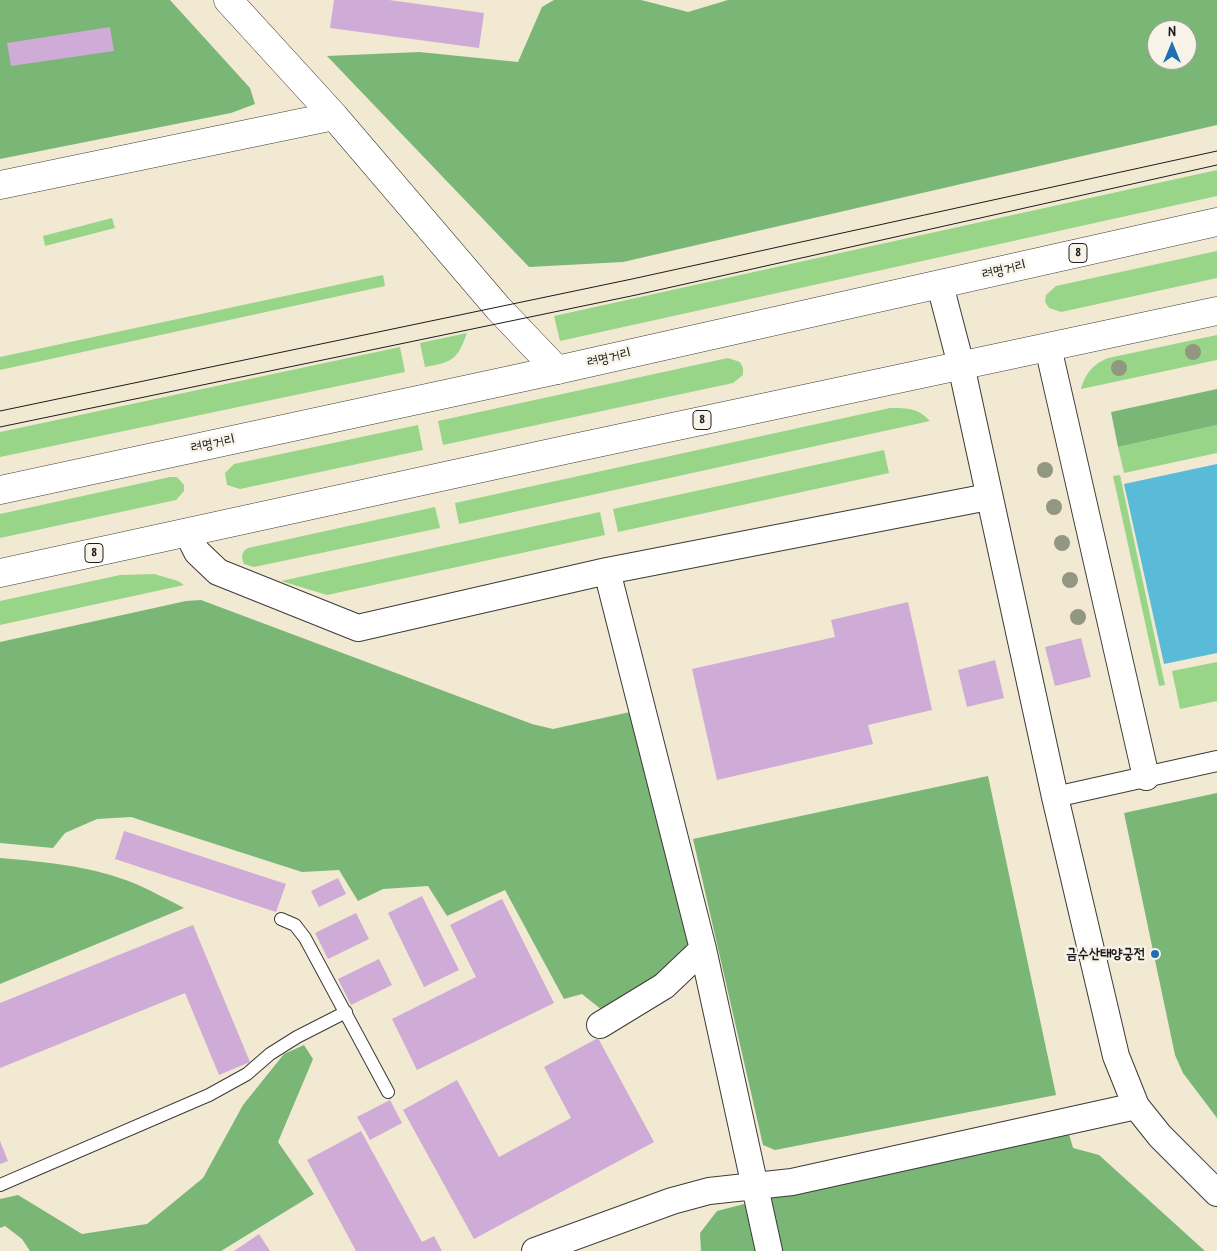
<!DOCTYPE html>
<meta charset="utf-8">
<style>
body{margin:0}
#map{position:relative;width:1217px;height:1251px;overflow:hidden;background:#f1e9d2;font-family:"Patrick Hand",sans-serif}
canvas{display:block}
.north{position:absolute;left:1147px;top:20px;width:50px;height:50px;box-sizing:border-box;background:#f7f3e8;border:1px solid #9f9d96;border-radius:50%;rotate:0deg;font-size:14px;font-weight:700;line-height:20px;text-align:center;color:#1c1c1c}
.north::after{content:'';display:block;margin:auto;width:18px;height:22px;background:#1f6fb2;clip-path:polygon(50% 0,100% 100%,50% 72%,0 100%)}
</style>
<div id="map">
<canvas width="1217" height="1251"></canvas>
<div class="north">N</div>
</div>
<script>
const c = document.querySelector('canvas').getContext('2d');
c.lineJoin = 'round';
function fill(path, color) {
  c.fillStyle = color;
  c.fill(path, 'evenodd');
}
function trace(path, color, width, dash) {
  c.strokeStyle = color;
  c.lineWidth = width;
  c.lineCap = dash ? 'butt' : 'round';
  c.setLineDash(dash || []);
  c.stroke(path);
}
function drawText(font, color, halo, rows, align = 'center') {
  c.font = font + ' "Patrick Hand","Poor Story",sans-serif';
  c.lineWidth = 5;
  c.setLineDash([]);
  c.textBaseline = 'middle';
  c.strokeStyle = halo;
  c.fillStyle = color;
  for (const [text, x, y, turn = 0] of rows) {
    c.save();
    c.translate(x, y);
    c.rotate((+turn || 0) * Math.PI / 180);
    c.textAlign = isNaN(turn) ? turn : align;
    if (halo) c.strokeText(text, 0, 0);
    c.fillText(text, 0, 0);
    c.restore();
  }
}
const green = new Path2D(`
 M1217 170V196L560 341 554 316Z
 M112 218 115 228 45 246 43 236Z
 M1217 251V278L1061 312 1049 308 1045 302 1046 295 1056 286Z
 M383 275 385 286 0 370V357Z
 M467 333C457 360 453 362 425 367L420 343Z
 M1217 335V360L1081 389C1086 373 1092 365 1108 358Z
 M400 347 405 372 0 457V432Z
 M728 358 740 362 743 368V375L733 383 443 445 438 421Z
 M890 408C908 408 918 408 930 421L459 524 455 503Z
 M418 425 423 450 240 489 227 485 225 473 234 464Z
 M1217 425V453L1124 473 1118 447Z
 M884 450 889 473 618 532 613 509Z
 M1120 475 1165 685 1159 686 1113 476Z
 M170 477H177L184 485V491L176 500 0 538V514Z
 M435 507 440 528 254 567 244 564C241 557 241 552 248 548Z
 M600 512 605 535 327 595 281 581Z
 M154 574 178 581 184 585 0 625V601L120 575Z
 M1217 662V701L1180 709 1172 671Z`);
const forest = new Path2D(`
 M0 0H170L250 88 255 104 231 113 0 159Z
 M554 0H641L688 12 728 0H1217V125L623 262 529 267 327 56 419 52 518 62 542 7ZM1157 30H1187V60H1157Z
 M1217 389V425L1118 447 1111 412Z
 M201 600 532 724 553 729 630 712 689 939 686 951 656 976 602 1010 582 994 564 999 505 890 447 916 428 886 383 889 358 901 339 870 302 872 131 817 97 819 65 833 53 848 0 843V642L186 601Z
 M988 776 1056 1095 775 1150 763 1145 693 839Z
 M1217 793V1118L1183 1073 1175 1055 1124 813Z
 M0 858C46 862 93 866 136 884 152 891 168 900 184 908L0 984Z
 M304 1045 313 1059 278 1142 314 1194 221 1251H30L22 1239 5 1226 0 1228V1199L18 1195 82 1234 147 1224 203 1178 243 1105 284 1054Z
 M1069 1134 1073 1148 1099 1155 1205 1251H777L768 1198Z
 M748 1203 758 1251H701L700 1233 717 1211Z`);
const water = new Path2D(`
 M1217 464V653L1164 664 1124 484Z`);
const building = new Path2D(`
 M334 0H389L484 13 479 48 330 28Z
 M110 27 114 51 11 66 7 43Z
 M908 602 932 710 868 725 873 744 717 780 692 669 835 637 831 620Z
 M1081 638 1091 677 1055 686 1045 647Z
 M995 660 1004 698 967 707 958 670Z
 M124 831 286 884 276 912 115 859Z
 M338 878 346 894 319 907 311 891Z
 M422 896 459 970 424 987 388 913Z
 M502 899 554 1003 417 1070 392 1019 476 977 450 925Z
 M356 913 369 939 328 959 315 933Z
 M193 925 250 1062 219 1075 185 993 0 1068V1003Z
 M379 959 392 985 351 1005 338 979Z
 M598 1038 654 1142 474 1239 403 1110 457 1080 499 1157 571 1118 544 1067Z
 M390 1100 402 1123 370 1140 357 1117Z
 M361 1131 422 1242 434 1236 442 1251H356L307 1160Z
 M0 1141 8 1161 0 1164Z
 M259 1234 270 1251H234L240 1247Z`);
const service = new Path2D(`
 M281 919 295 925 305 938 388 1092
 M0 1185 209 1095 247 1074 270 1054 297 1037 346 1012`);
const pedestrian = new Path2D(`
 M1055 797 1217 761`);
const minor = new Path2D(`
 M940 285 961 365 1055 797 1116 1056 1136 1106 1160 1136 1217 1193
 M1048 347 1146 777
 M187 532 197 552 218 572 358 628 607 571 988 497
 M607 571 703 949 769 1251
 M600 1025 664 986 703 949
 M535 1251 672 1201 709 1191 792 1182 1136 1106`);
const tertiary = new Path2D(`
 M228 0 334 116 498 308 557 370
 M0 185 334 116`);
const trunk = new Path2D(`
 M0 490 557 370 1217 222
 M0 573 560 451 1217 311`);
const tram = new Path2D(`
 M0 411 632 279 1217 151
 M0 427 636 295 1217 165`);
const trees = [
 [1193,352],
 [1119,368],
 [1045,470],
 [1054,507],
 [1062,543],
 [1070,580],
 [1078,617]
];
const markers = [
 [1155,954,5,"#1f6fb2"]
];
const shields = [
 [1078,253,18],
 [702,420,18],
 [94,553,18]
];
const shieldNames = [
 ["8",1078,253],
 ["8",702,420],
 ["8",94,553]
];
const streetNames = [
 ["려명거리",1004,270,-13],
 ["려명거리",609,358,-13],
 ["려명거리",213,444,-12]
];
const poiNames = [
 ["금수산태양궁전",1145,954]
];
fill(green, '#99d589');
fill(forest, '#7ab675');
fill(water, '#59bbd8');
fill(building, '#cfabd7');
trace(service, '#3c3b37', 14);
trace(pedestrian, '#3c3b37', 22);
trace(minor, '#3c3b37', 28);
trace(tertiary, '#3c3b37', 29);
trace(trunk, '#3c3b37', 29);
trace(service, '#fff', 12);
trace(pedestrian, '#fff', 20);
trace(minor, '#fff', 26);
trace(tertiary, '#fff', 28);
trace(trunk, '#fff', 28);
trace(tram, '#1c1c1c', 1);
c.fillStyle = '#919780';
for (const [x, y] of trees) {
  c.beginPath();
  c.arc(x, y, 8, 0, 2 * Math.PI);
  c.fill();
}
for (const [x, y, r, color] of markers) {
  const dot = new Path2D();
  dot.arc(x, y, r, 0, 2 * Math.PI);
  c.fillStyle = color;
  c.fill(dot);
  trace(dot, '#f7f3e8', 2);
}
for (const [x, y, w] of shields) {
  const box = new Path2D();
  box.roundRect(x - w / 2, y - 9.5, w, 19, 4);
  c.fillStyle = '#f7f3e8';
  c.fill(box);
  trace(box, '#1c1c1c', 1);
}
drawText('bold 12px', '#1c1c1c', null, shieldNames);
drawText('14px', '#1c1c1c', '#f7f3e8', streetNames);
drawText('bold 14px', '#1c1c1c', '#f7f3e8', poiNames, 'right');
</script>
